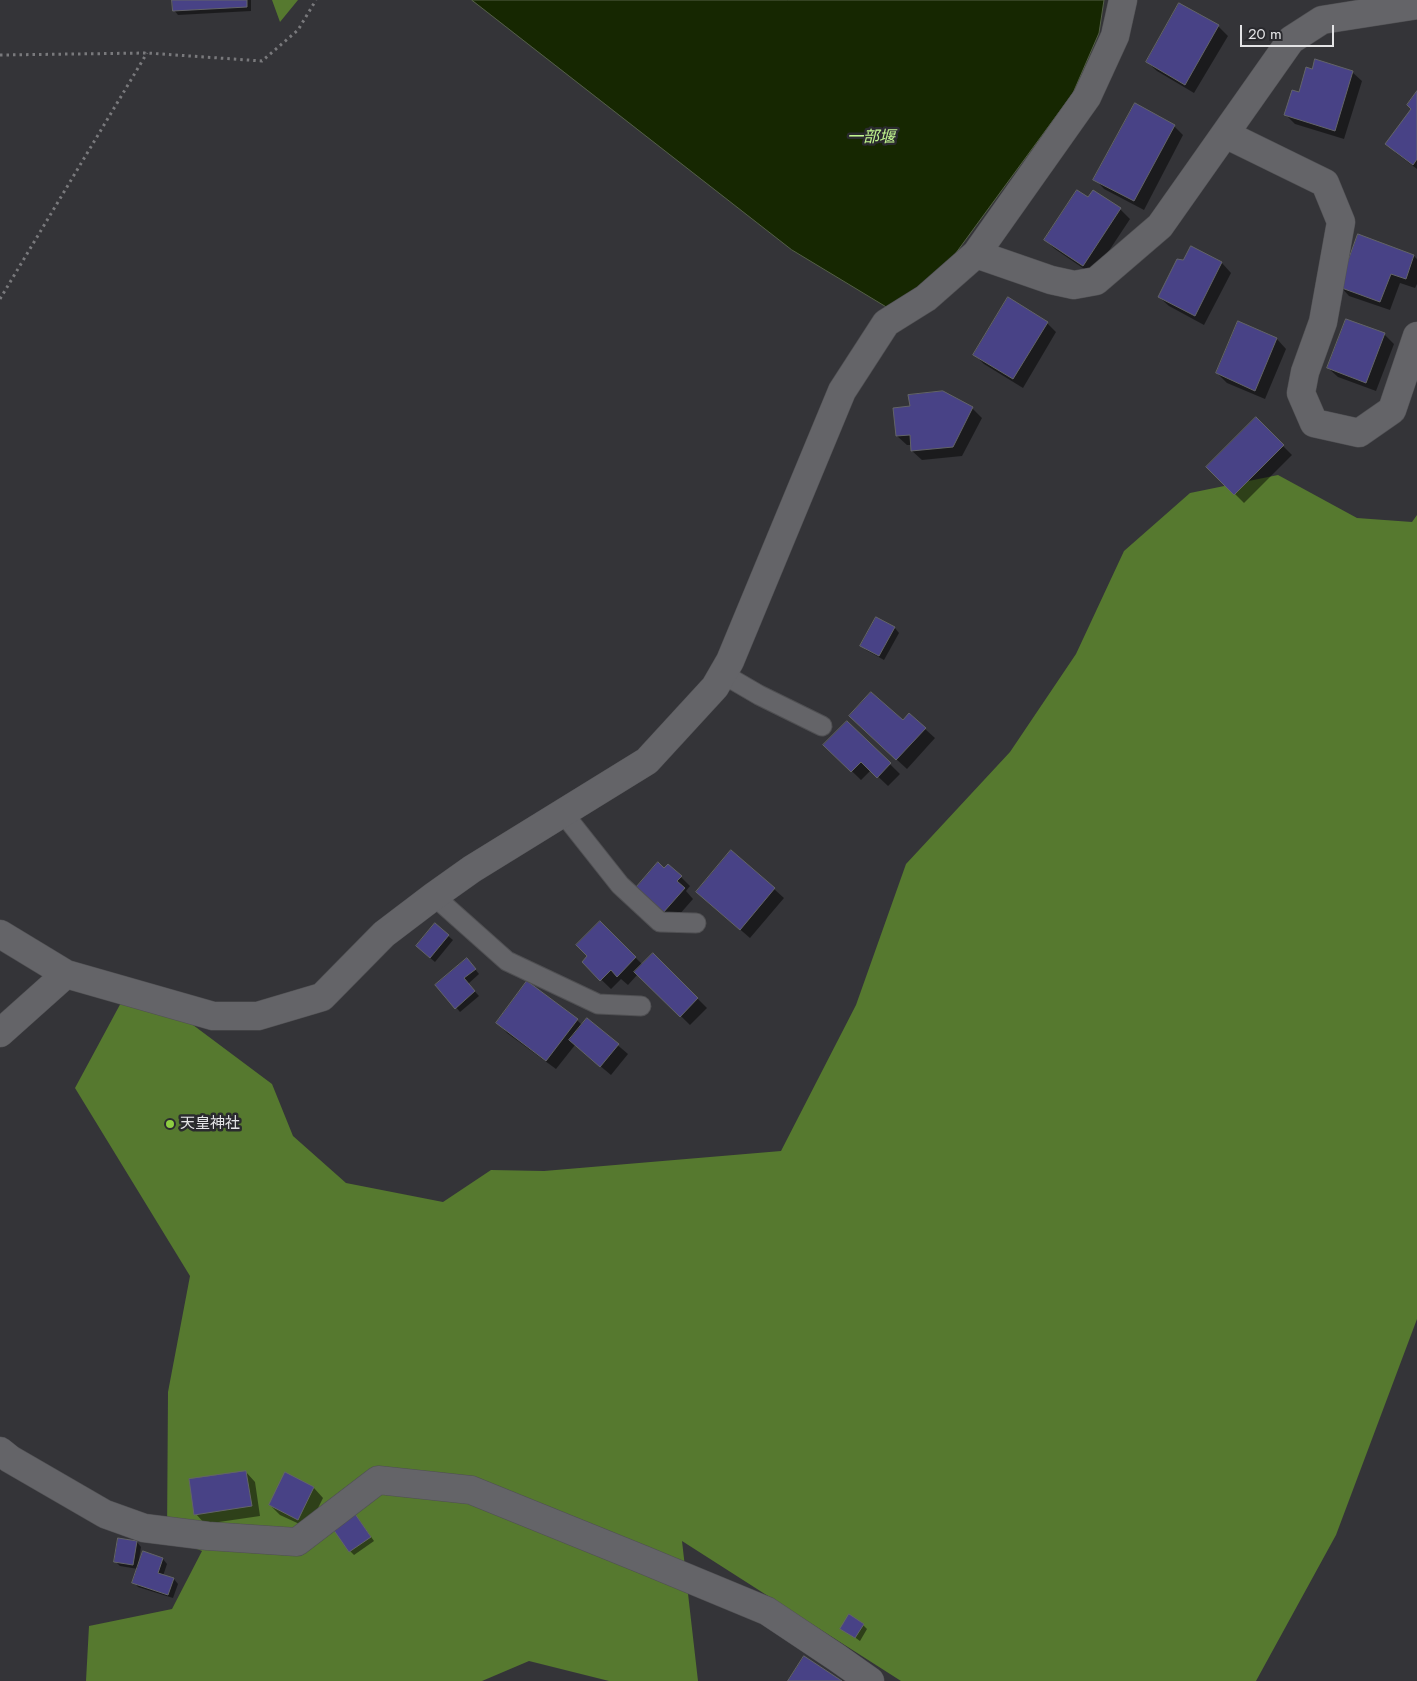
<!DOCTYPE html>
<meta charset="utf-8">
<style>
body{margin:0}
#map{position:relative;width:1417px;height:1681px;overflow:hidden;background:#343438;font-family:Jost,sans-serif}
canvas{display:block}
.scale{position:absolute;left:1240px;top:25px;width:94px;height:22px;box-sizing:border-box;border:2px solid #e4e4e6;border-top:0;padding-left:6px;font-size:15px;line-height:18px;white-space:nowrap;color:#e4e4e6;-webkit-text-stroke:4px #2a2a2e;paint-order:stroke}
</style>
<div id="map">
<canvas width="1417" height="1681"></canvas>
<div class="scale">20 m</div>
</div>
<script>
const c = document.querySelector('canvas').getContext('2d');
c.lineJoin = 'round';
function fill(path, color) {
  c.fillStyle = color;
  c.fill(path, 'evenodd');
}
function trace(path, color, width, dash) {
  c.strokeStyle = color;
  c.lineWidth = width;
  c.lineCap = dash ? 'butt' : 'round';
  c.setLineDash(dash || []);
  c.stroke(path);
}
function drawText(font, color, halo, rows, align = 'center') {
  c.font = font + ' Jost,"Noto Sans JP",sans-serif';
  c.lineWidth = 5;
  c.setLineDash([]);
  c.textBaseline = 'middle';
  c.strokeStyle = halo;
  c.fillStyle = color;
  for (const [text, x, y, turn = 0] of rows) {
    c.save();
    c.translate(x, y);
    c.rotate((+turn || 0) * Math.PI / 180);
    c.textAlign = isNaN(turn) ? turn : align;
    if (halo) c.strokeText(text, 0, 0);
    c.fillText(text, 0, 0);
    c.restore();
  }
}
const forest = new Path2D(`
 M272 0H298L280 22Z
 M1278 475 1357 518 1412 522 1417 515V1319L1336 1535 1256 1681H901L682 1541 698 1681H609L529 1661 482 1681H86L89 1626 172 1609 202 1551 167 1537 168 1392 190 1276 75 1088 123 999 189 1022 272 1084 293 1136 346 1183 443 1202 491 1170 544 1171 781 1151 856 1005 906 864 1010 752 1076 654 1124 551 1190 493Z`);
const water = new Path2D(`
 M472 0H1104L1099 33 1073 93 953 257 920 293 888 308 792 250Z`);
const shadow = new Path2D(`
 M174 0H251V11L178 15 174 10Z
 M1218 26 1228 36 1194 93 1157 71 1147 62Z
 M1352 72 1362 81 1344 139 1295 124 1286 115Z
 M1417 93V169L1396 153 1387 143 1412 109Z
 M1174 126 1183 135 1144 210 1104 189 1095 179Z
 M1093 192 1120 209 1130 219 1093 275 1055 249 1045 240 1088 199Z
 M1358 236 1414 256 1417 259V284L1415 288 1400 283 1390 310 1349 296 1340 286Z
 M1191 248 1222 263 1231 273 1204 325 1169 306 1159 297 1184 261Z
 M1047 323 1056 332 1023 388 984 364 975 355Z
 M1239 323 1277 339 1286 349 1265 399 1227 383 1217 373Z
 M1384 334 1394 344 1376 391 1338 377 1328 368Z
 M911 407 972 408 982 418 962 456 922 460 912 451V445H907L897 436Z
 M1256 419 1292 455 1244 503 1208 467Z
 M876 618 895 628 899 633 884 660 866 650 862 645Z
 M847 722 900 774 888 786 871 770 861 780 825 745Z
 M903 722 925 729 935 738 907 769 860 726Z
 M664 869 681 877 690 886 686 891 693 899 672 923 645 899Z
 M774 889 784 898 750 938 707 901Z
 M600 923 643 965 653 954 707 1008 690 1025 638 974 628 985 621 979 611 989 583 962 589 956Z
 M435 925 453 940 435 962 422 951Z
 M471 964 479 974 468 984 479 996 460 1012 437 985Z
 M587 1019 628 1054 611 1075 575 1045 556 1069 507 1033 498 1023 577 1020 582 1025Z
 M246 1472 255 1482 260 1516 205 1524 196 1514Z
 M286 1474 314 1488 323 1498 308 1528 280 1515 270 1505Z
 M357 1517 374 1541 354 1555 350 1551Z
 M137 1542 141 1547 138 1566 139 1567 144 1553 163 1559 167 1564 163 1576 174 1579 178 1584 173 1598 138 1587 134 1582 138 1569 120 1566 115 1561Z
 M863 1625 867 1629 860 1641 842 1628Z`);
const building = new Path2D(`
 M172 0H247V7L173 11Z
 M1179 3 1219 25 1185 85 1146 62Z
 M1315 59 1353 71 1335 131 1284 115 1292 90 1299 92 1306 67 1312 69Z
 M1417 91V159L1413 165 1385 144 1411 109 1407 105Z
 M1135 103 1175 125 1134 201 1093 180Z
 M1077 190 1088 197 1093 190 1121 208 1083 266 1044 240Z
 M1358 234 1414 255 1406 279 1391 274 1380 302 1339 287Z
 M1191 246 1222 262 1195 316 1158 297 1177 259 1183 260Z
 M1008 297 1048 322 1013 379 973 355Z
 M1346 319 1385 333 1366 383 1327 368Z
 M1238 321 1277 338 1255 391 1216 373Z
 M943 391 973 407 953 447 911 451 910 435 896 436 893 408 910 406 908 395Z
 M1256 417 1284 445 1234 495 1206 467Z
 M876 617 895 627 879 656 860 646Z
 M871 692 903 720 909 713 926 728 896 760 849 716Z
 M847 721 891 763 877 778 861 762 851 772 823 745Z
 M731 850 775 888 740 930 696 892Z
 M658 862 664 868 668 864 682 876 677 881 685 888 662 914 634 890Z
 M600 921 636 957 617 977 611 970 600 981 582 962 587 956 576 945Z
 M435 923 449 935 430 958 416 946Z
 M653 953 698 998 680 1017 634 972Z
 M467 958 476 969 464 978 475 991 455 1009 435 985Z
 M527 981 578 1019 546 1061 496 1023Z
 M587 1018 619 1044 600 1067 569 1040Z
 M246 1471 252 1506 194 1515 189 1479Z
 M285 1472 314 1487 298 1520 269 1505Z
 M353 1511 371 1537 349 1552 331 1526Z
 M118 1538 137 1541 133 1565 114 1562Z
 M143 1551 163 1558 158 1573 174 1578 168 1595 132 1583Z
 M849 1614 864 1624 855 1638 840 1629Z
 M804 1656 842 1681H788Z`);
const path = new Path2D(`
 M0 55 147 53 262 61 298 30 316 0
 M0 299 147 53`);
const service = new Path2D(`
 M723 674 759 695 822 726
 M563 813 620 885 660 922 696 923
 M434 896 507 961 598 1004 641 1006`);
const minor = new Path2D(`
 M1225 134 1325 183 1341 222 1323 322 1305 372 1301 393 1314 423 1359 433 1392 410 1417 336
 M976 254 1051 280 1074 285 1096 281 1160 226 1291 40 1322 20 1417 5
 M0 934 66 974 213 1016H258L322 997 384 934 434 896 472 869 647 761 715 687 730 661 842 391 886 323 926 298 976 254 1087 97 1115 36 1123 0
 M0 1033 66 974
 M0 1451 10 1459 105 1514 144 1528 208 1536 297 1542 378 1480 471 1490 644 1560 767 1611 836 1657 870 1681`);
const markers = [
 [170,1124,5,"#8ecd42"]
];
const poiNames = [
 ["天皇神社",180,1124]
];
const waterNames = [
 ["一部堰",871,138]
];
fill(forest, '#56792f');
fill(water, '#162701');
trace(water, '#546046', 1);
fill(shadow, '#0007');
fill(building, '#484286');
trace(building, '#636468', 1);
trace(service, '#505053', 21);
trace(minor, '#505053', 29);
trace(path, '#79797c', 3, [2.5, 4]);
trace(service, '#646468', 19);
trace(minor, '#646468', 28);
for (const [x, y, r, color] of markers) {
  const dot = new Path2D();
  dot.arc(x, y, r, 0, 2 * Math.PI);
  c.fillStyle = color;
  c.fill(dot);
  trace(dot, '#2a2a2e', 2);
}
drawText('15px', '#e4e4e6', '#2a2a2e', poiNames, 'left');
drawText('italic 16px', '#c1f58f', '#2a2a2e', waterNames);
</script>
